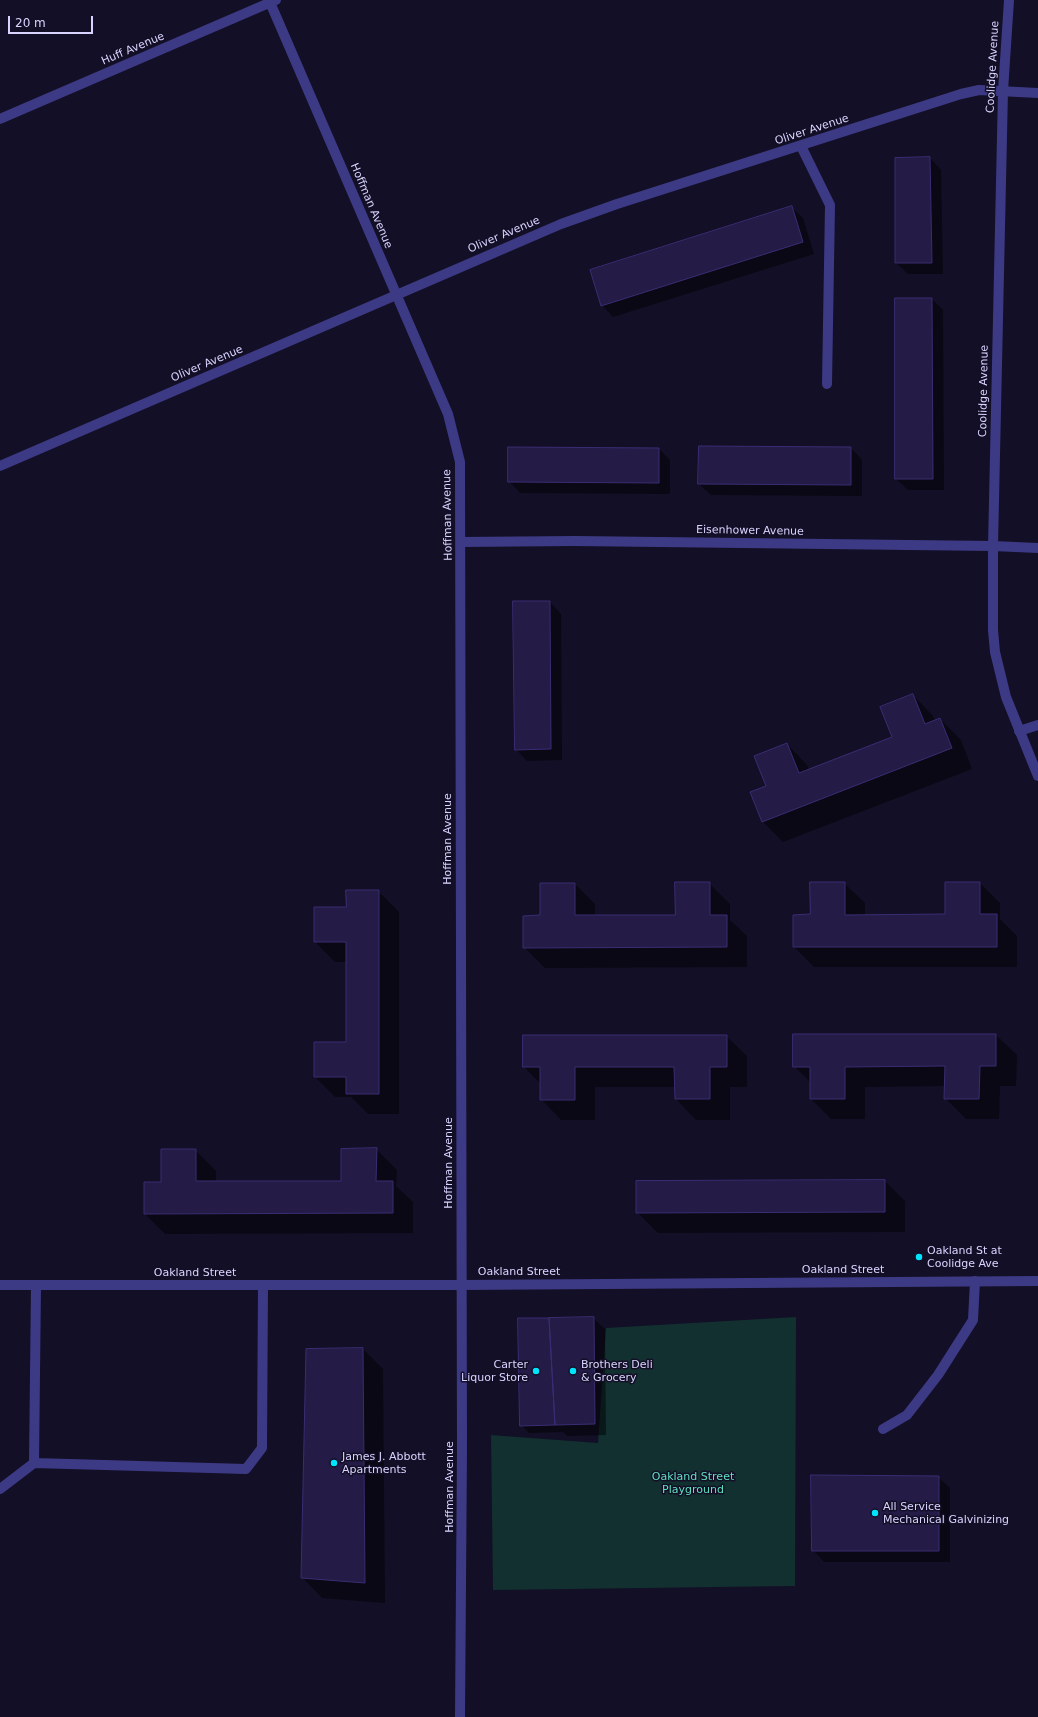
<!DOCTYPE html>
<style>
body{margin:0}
#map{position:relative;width:1038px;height:1717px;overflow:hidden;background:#130f26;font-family:"DejaVu Sans",sans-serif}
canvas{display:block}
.scale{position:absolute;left:8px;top:16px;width:85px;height:18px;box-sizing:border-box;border:2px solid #d9d4ff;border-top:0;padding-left:5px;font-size:12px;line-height:14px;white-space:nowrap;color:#d9d4ff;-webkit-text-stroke:3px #130f26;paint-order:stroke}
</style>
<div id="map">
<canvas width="1038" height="1717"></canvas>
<div class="scale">20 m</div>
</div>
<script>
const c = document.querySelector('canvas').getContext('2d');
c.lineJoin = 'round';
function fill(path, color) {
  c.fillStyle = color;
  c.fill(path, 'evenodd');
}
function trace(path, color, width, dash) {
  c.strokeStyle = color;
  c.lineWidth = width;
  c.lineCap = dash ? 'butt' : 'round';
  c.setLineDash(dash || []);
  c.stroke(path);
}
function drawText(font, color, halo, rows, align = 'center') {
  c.font = font + ' "DejaVu Sans",sans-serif';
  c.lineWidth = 3;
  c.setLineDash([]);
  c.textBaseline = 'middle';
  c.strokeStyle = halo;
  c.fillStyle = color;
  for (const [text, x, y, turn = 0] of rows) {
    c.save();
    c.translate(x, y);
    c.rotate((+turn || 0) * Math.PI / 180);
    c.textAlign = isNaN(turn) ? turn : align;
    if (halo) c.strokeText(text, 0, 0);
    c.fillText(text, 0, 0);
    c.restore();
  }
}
const green = new Path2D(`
 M796 1317 795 1586 493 1590 491 1435 598 1443 606 1328Z`);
const shadow = new Path2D(`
 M930 158 941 170 943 274H908L896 263V159Z
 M791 207 803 218 814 254 613 317 602 305Z
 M932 299 943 310 944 490H908L896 479Z
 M851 448 862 460V496L711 495 699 484Z
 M659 449 670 460V494L520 493 509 481Z
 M550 602 561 614 562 760 527 761 516 749Z
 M913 695 933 716 935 721 940 719 961 740 972 769 783 842 763 822 767 787 787 744 807 765 809 770 893 738Z
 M709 883 730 904V920L747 936V967L545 968 524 947 541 916 575 884 595 904V916H676Z
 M844 883 865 903V915H946L980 883 1000 903V919L1017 936V967H814L794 947 811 915Z
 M378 891 399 912V1114H368L351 1097H335L315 1077 347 1043V962H335L315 942 347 908Z
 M794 1035H996L1017 1055 1016 1086H1000L999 1119H966L945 1098V1086L865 1087V1119H831L811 1099V1083L794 1066Z
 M726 1036 747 1056V1087H730V1120H696L676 1099V1087H595V1120H561L541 1099V1084L524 1067Z
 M376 1149 397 1170 396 1186 413 1202V1233L165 1234 145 1214 162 1183 195 1150 216 1171V1182H342Z
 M885 1181 905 1201V1232L658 1233 637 1212Z
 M593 1318 605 1329 606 1435 567 1436 563 1432 529 1433 521 1425Z
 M363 1349 383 1369 385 1603 322 1598 302 1577Z
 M938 1477 950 1488V1562H824L813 1550Z`);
const building = new Path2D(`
 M930 157 932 263H895V158Z
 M792 206 803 242 601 306 590 270Z
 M895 298H932L933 479H895Z
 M699 446 851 447V485L698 484Z
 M508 447 659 448V483L508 482Z
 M513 601H550L551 749 515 750Z
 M913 694 925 724 940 718 952 748 762 822 750 792 766 786 754 756 787 743 799 773 892 737 880 707Z
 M675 882H710V915H727V947L523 948V916L540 915V883H575V915H675Z
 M810 882H845V915L945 914V882H980V914H997V947H793V915L810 914Z
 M346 890H379V1094H346V1077H314V1042H346V942H314V907H346Z
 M793 1034H996V1066H980L979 1099H944L945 1066 845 1067V1099H810V1067H793Z
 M523 1035H727V1067H710V1099H675L674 1067H575V1100H540V1067H523Z
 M377 1148 376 1181H393V1213L144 1214V1182H161V1149H196V1181H341V1149Z
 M885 1180V1212L636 1213V1181Z
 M594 1317 595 1424 555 1425 549 1318Z
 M518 1318H549L555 1425 520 1426Z
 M363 1348 365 1583 301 1578 306 1349Z
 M811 1475 939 1476V1551H812Z`);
const service = new Path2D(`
 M801 146 830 205 827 384
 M1019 731 1038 725
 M883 1429 907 1415 938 1375 973 1320 975 1281
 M34 1463 36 1285
 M0 1489 34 1463 246 1469 262 1448 263 1285`);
const minor = new Path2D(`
 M269 0 448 414 460 462 462 1449 460 1717
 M1009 0 1003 91 993 546V630L995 652 1006 697 1038 776
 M0 119 276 0
 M0 466 561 224 617 204 961 94 979 90 1038 93
 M461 542 575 541 993 546 1038 548
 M0 1285H461L1038 1281`);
const markers = [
 [919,1257,4,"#00e5ff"],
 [536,1371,4,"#00e5ff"],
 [573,1371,4,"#00e5ff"],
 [334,1463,4,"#00e5ff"],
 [875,1513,4,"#00e5ff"]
];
const streetNames = [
 ["Huff Avenue",133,49,-23],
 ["Coolidge Avenue",993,67,-87],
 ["Oliver Avenue",812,130,-18],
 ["Hoffman Avenue",371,206,67],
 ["Oliver Avenue",504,235,-23],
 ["Oliver Avenue",207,364,-23],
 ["Coolidge Avenue",984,391,-89],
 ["Hoffman Avenue",448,515,-91],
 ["Eisenhower Avenue",750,531,1],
 ["Hoffman Avenue",448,839,-90],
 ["Hoffman Avenue",449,1163,-90],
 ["Oakland Street",843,1270],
 ["Oakland Street",519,1272],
 ["Oakland Street",195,1273],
 ["Hoffman Avenue",450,1487,-90]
];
const poiNames = [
 ["Oakland St at",927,1251],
 ["Coolidge Ave",927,1264],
 ["Carter",528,1365,"right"],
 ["Liquor Store",528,1378,"right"],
 ["Brothers Deli",581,1365],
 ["& Grocery",581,1378],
 ["James J. Abbott",342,1457],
 ["Apartments",342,1470],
 ["All Service",883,1507],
 ["Mechanical Galvinizing",883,1520]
];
const parkNames = [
 ["Oakland Street",693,1477],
 ["Playground",693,1490]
];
fill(green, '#12302f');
fill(shadow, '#0007');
fill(building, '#241b47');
trace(building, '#3b2d73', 1);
trace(service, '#3d3a85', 10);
trace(minor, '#3d3a85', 10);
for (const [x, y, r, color] of markers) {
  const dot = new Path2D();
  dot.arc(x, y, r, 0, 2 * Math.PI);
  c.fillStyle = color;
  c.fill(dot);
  trace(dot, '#130f26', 1.5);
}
drawText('11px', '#d9d4ff', '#130f26', streetNames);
drawText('11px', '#d9d4ff', '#130f26', poiNames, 'left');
drawText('11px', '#5fe0c0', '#130f26', parkNames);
</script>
